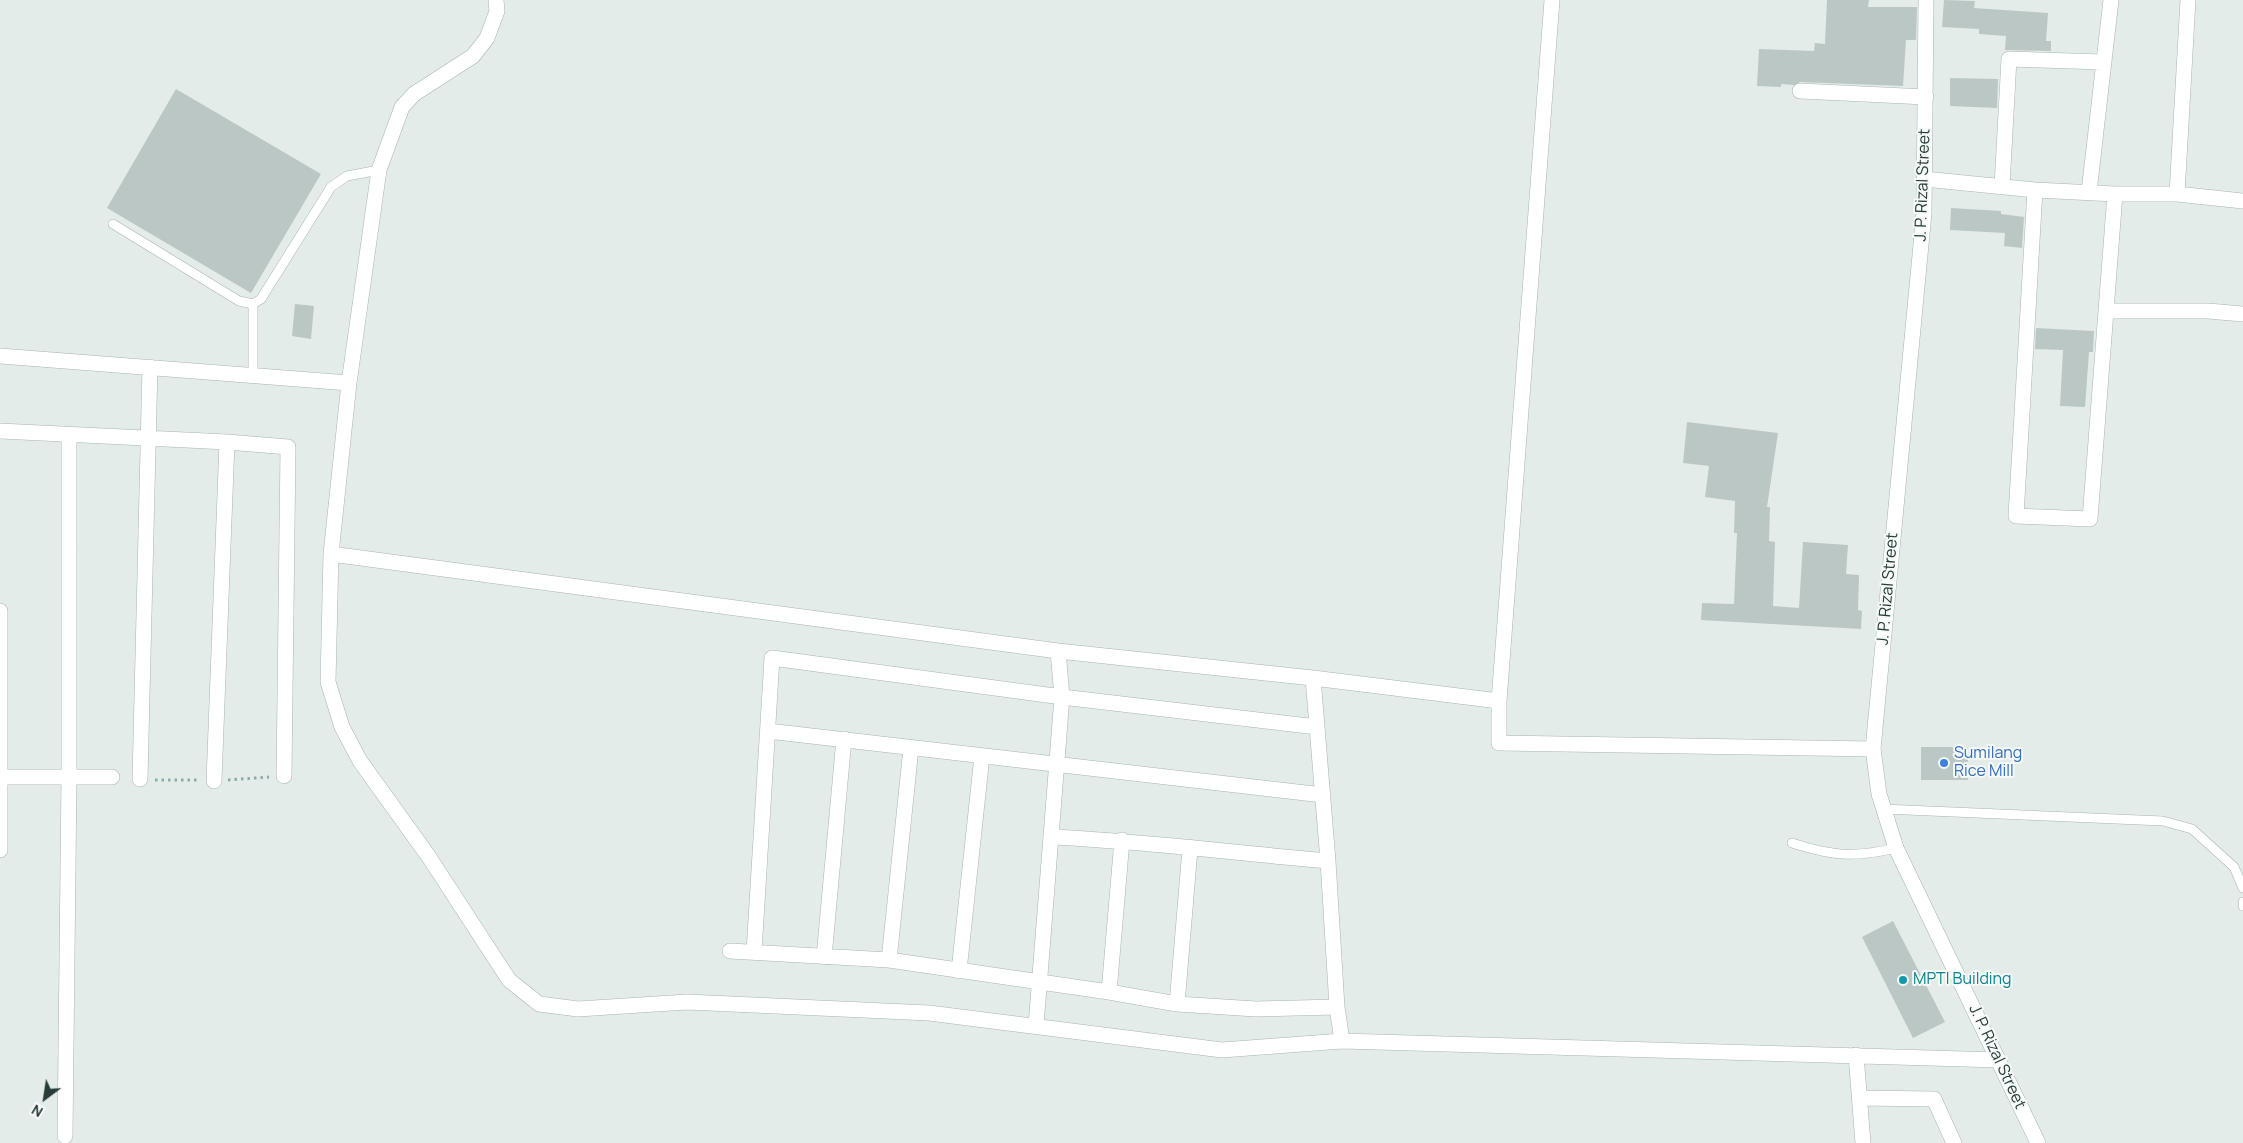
<!DOCTYPE html>
<style>
body{margin:0}
#map{position:relative;width:2243px;height:1143px;overflow:hidden;background:#e4ecea;font-family:Manrope,sans-serif}
canvas{display:block}
.north{position:absolute;left:20px;top:1073px;width:50px;height:50px;-webkit-text-stroke:4px #f5f9f8;paint-order:stroke;rotate:211deg;font-size:14px;font-weight:700;line-height:20px;text-align:center;color:#263c3a}
.north::after{content:'';display:block;margin:auto;width:18px;height:22px;background:#263c3a;clip-path:polygon(50% 0,100% 100%,50% 72%,0 100%)}
</style>
<div id="map">
<canvas width="2243" height="1143"></canvas>
<div class="north">N</div>
</div>
<script>
const c = document.querySelector('canvas').getContext('2d');
c.lineJoin = 'round';
function fill(path, color) {
  c.fillStyle = color;
  c.fill(path, 'evenodd');
}
function trace(path, color, width, dash) {
  c.strokeStyle = color;
  c.lineWidth = width;
  c.lineCap = dash ? 'butt' : 'round';
  c.setLineDash(dash || []);
  c.stroke(path);
}
function drawText(font, color, halo, rows, align = 'center') {
  c.font = font + ' Manrope,sans-serif';
  c.lineWidth = 4;
  c.setLineDash([]);
  c.textBaseline = 'middle';
  c.strokeStyle = halo;
  c.fillStyle = color;
  for (const [text, x, y, turn = 0] of rows) {
    c.save();
    c.translate(x, y);
    c.rotate((+turn || 0) * Math.PI / 180);
    c.textAlign = isNaN(turn) ? turn : align;
    if (halo) c.strokeText(text, 0, 0);
    c.fillText(text, 0, 0);
    c.restore();
  }
}
const building = new Path2D(`
 M1827 0H1869L1868 7H1917L1916 40H1906L1903 86 1800 82 1794 85 1781 84V87L1757 86 1759 49 1814 51 1815 43 1825 44Z
 M1944 0 1975 1 1974 8 2048 13 2046 41H2051V51L2005 50 2006 36 1979 34V29L1942 27Z
 M1950 78 1998 79 1997 108 1950 106Z
 M176 89 321 174 251 293 107 208Z
 M1951 208 2001 211V214L2024 217 2022 248 2004 246 2005 233 1950 230Z
 M295 304 314 306 311 339 292 336Z
 M2036 328 2094 331 2093 352H2089L2085 407 2060 406 2063 350 2035 349Z
 M1687 422 1778 433 1767 507H1770L1769 541 1775 542 1773 606 1799 608 1803 542 1848 545 1846 574 1859 575 1858 610 1862 611 1861 629 1701 620 1702 603 1734 604 1737 533H1734L1735 501 1705 497 1709 466 1683 463Z
 M1921 747H1968V780H1921Z
 M1893 921 1945 1022 1913 1038 1862 937Z`);
const path = new Path2D(`
 M155 780H199
 M228 780 269 777`);
const service = new Path2D(`
 M113 224 239 301 253 304 261 299 331 187 347 176 379 170
 M253 304V375
 M1883 809 2163 821 2192 829 2234 867 2243 888
 M1792 843C1833 856 1854 858 1896 848
 M2243 906V902`);
const minor = new Path2D(`
 M496 0 497 11 487 38 473 56 414 94 402 107 379 170 349 383 331 554 328 682 342 727 360 761 429 857 509 980 539 1004 578 1009 687 1002 929 1013 1222 1050 1342 1041 1999 1060
 M1552 0 1499 701V743L1873 749
 M1800 91 1926 97
 M1924 179 2035 190 2115 194H2177L2243 201
 M2002 186 2009 59 2103 62
 M2035 190 2016 516 2090 519 2115 194
 M2089 192 2111 0
 M2177 194 2188 0
 M2106 311H2208L2243 314
 M0 356 349 383
 M0 431 227 442 288 447 284 776
 M331 554 1058 651 1313 678 1499 701
 M0 611V850
 M1313 678 1328 861 1337 1007 1342 1041
 M768 731 1323 795
 M0 777H112
 M140 779 150 367
 M214 781 227 442
 M1051 837C1144 841 1236 853 1328 861
 M730 951 889 960 1109 992 1177 1004 1256 1009 1337 1007
 M754 952 772 658 1062 697 1317 727
 M824 957 844 739
 M889 960 911 748
 M959 971 982 756
 M1109 992 1122 840
 M1177 1004 1190 849
 M1036 1026 1062 697 1058 651
 M1856 1055 1863 1143
 M1860 1098 1934 1099 1954 1143
 M65 1136 69 778V435`);
const secondary = new Path2D(`
 M1926 0 1924 213 1873 749 1879 794 1896 848 2038 1143`);
const markers = [
 [1944,763,5,"#3f7fe0"],
 [1903,980,5,"#0f9aa8"]
];
const streetNames = [
 ["J. P. Rizal Street",1923,185,-88],
 ["J. P. Rizal Street",1888,589,-85],
 ["J. P. Rizal Street",1997,1057,65]
];
const shopNames = [
 ["Sumilang",1954,754],
 ["Rice Mill",1954,772]
];
const cultureNames = [
 ["MPTI Building",1913,980]
];
fill(building, '#bac7c4');
trace(service, '#a7b4b2', 10);
trace(minor, '#a7b4b2', 16);
trace(secondary, '#a1b4b0', 16);
trace(path, '#88aca8', 3, [2.5, 4]);
trace(service, '#fff', 9);
trace(minor, '#fff', 15);
trace(secondary, '#fff', 15);
for (const [x, y, r, color] of markers) {
  const dot = new Path2D();
  dot.arc(x, y, r, 0, 2 * Math.PI);
  c.fillStyle = color;
  c.fill(dot);
  trace(dot, '#f5f9f8', 2);
}
drawText('16px', '#263c3a', '#f5f9f8', streetNames);
drawText('16px', '#366cbe', '#f5f9f8', shopNames, 'left');
drawText('16px', '#0d838f', '#f5f9f8', cultureNames, 'left');
</script>
